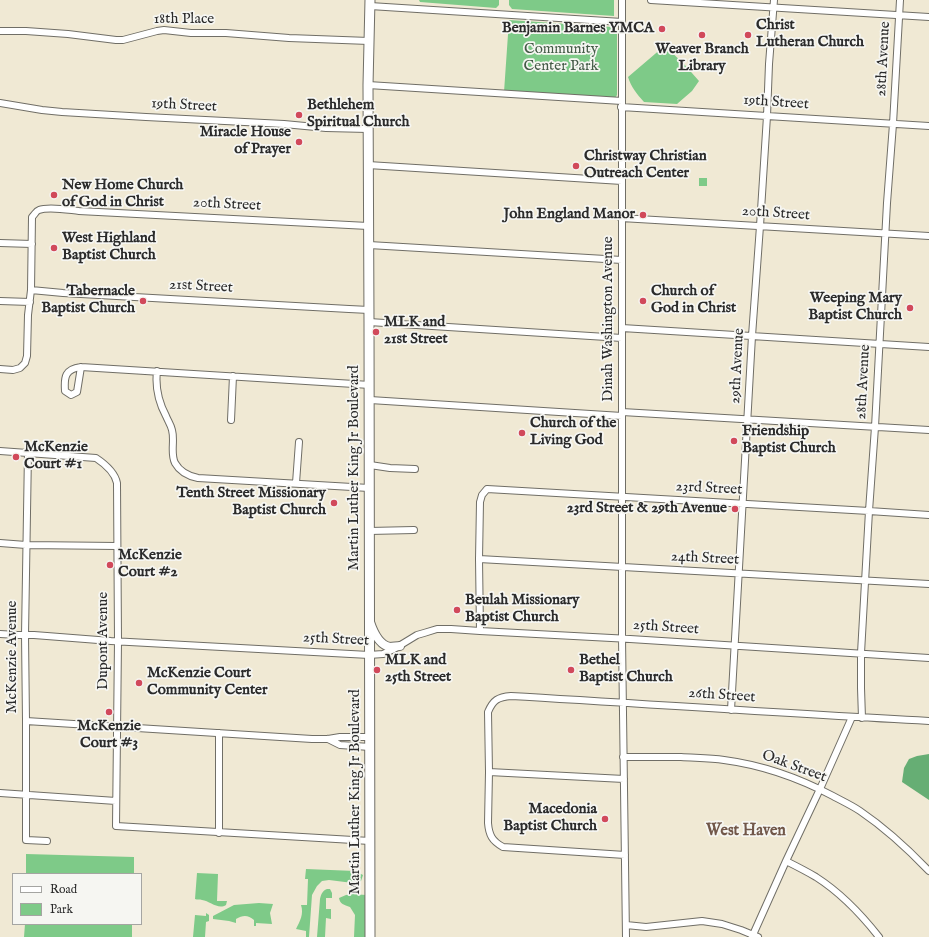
<!DOCTYPE html>
<style>
body{margin:0}
#map{position:relative;width:929px;height:937px;overflow:hidden;background:#f0e9d4;font-family:"IM FELL English",serif}
canvas{display:block}
.legend{position:absolute;left:12px;top:873px;width:130px;height:52px;box-sizing:border-box;background:#f6f6f2;border:1px solid #a5a5a2;margin:0;padding:5px 7px;list-style:none;font-size:12px;color:#2b2b2b}
.legend li{display:flex;align-items:center;gap:8px;height:20px}
.legend b{width:20px;border:1px solid #a5a5a2}
</style>
<div id="map">
<canvas width="929" height="937"></canvas>
<ul class="legend">
<li><b style="height:5px;background:#fff"></b>Road</li>
<li><b style="height:11px;background:#7eca88"></b>Park</li>
</ul>
</div>
<script>
const c = document.querySelector('canvas').getContext('2d');
c.lineJoin = 'round';
function fill(path, color) {
  c.fillStyle = color;
  c.fill(path, 'evenodd');
}
function trace(path, color, width, dash) {
  c.strokeStyle = color;
  c.lineWidth = width;
  c.lineCap = dash ? 'butt' : 'round';
  c.setLineDash(dash || []);
  c.stroke(path);
}
function drawText(font, color, halo, rows, align = 'center') {
  c.font = font + ' "IM FELL English",serif';
  c.lineWidth = 3.5;
  c.setLineDash([]);
  c.textBaseline = 'middle';
  c.strokeStyle = halo;
  c.fillStyle = color;
  for (const [text, x, y, turn = 0] of rows) {
    c.save();
    c.translate(x, y);
    c.rotate((+turn || 0) * Math.PI / 180);
    c.textAlign = isNaN(turn) ? turn : align;
    if (halo) c.strokeText(text, 0, 0);
    c.fillText(text, 0, 0);
    c.restore();
  }
}
const green = new Path2D(`
 M419 0H499V5L496 8 420 2Z
 M509 0H614V16L512 9 509 5Z
 M509 20 613 27 615 28 617 31V95L615 98 504 92Z
 M662 48H667L684 64 699 81 692 91 677 104 644 102C637 94 631 87 628 77Z
 M699 178H707V186H699Z
 M26 854 134 857V874H26Z
 M306 869 355 871 363 875 361 881 359 882 353 883 329 880 322 881 317 886 312 895 309 937H306V931L296 929C300 921 304 914 301 905H307L308 879H305Z
 M197 873 218 874 217 901H227L226 905C218 910 210 901 202 900 200 899 197 900 195 899Z
 M327 889H330L332 893V898H326V909H331V919L326 918 325 937H317L320 899C321 895 322 891 327 889Z
 M352 894 366 895V937H354L355 915 350 907C344 905 340 904 339 898L346 895Z
 M259 903 273 904 270 913 272 924 256 923V926H254V920C248 915 243 915 236 919V923L229 921 213 919V916L234 905Z
 M206 913 209 915V921L206 922 205 937H193L195 915 206 916Z
 M25 924H132V937H24Z`);
const forest = new Path2D(`
 M929 754V800L902 782 904 768 909 759 917 756Z`);
const minor = new Path2D(`
 M622 0V638L626 937
 M651 0 929 17
 M370 6 622 22
 M0 31H26L68 34 116 40H123L157 31 164 30 191 33H226L289 38 369 41
 M368 85 622 101
 M0 103 42 110 62 112 146 117 284 124 326 128 368 129
 M621 107 929 126
 M368 165 622 181
 M621 218 929 236
 M0 243 32 244
 M369 245 622 260
 M31 290 63 293 349 309 369 310
 M0 301 30 302
 M369 322 622 338
 M622 328 929 347
 M81 367 370 385
 M81 367 77 392 71 395 65 391C64 377 65 369 81 367Z
 M0 369 13 370 20 368 25 363 27 356 28 315 31 290 32 217C35 214 36 211 39 210 49 206 69 210 79 211L368 226
 M157 371C155 388 158 401 166 416 168 421 171 425 172 430 175 441 170 453 175 463 180 472 188 476 198 478L369 488
 M370 400 622 416
 M622 412 929 430
 M231 420 233 376
 M0 451 96 458C105 464 115 473 117 483L118 641 116 826 370 841
 M28 452 25 635 26 721V840L47 841
 M370 465 390 468 415 469
 M296 483 299 442
 M369 531 414 530
 M0 543 26 545 117 546
 M479 559 929 584
 M480 631 479 559 480 502 482 495 487 489 869 511 929 515
 M0 634 17 635H34L111 641 369 655 383 654 394 649 417 635 424 633 437 629H451L480 631 630 639 929 658
 M731 710 752 336 760 226 767 116 769 64 774 0
 M862 718 861 688V653L869 511 875 427 887 203 893 124 900 0
 M26 721 312 739H328L340 737H370
 M328 739 340 745 370 747
 M623 757C643 757 662 757 681 757 695 758 710 758 724 760 762 765 799 778 833 796 842 801 851 805 860 811 885 828 908 849 929 871
 M489 772 624 779
 M0 793 116 801
 M219 833V733
 M625 855 503 847C492 841 489 835 488 823L489 772 488 712C493 700 498 697 511 696 650 704 789 714 929 721
 M786 861C796 866 806 871 816 877 841 893 861 914 879 937
 M626 925 646 927 702 921 722 924 741 930 758 937
 M752 937 786 861 820 789 852 717`);
const tertiary = new Path2D(`
 M370 622C373 631 379 645 390 647 393 647 397 646 400 646`);
const secondary = new Path2D(`
 M370 937 369 322 368 85 370 0`);
const markers = [
 [662,29,4,"#d1495b"],
 [702,35,4,"#d1495b"],
 [748,35,4,"#d1495b"],
 [299,115,4,"#d1495b"],
 [299,142,4,"#d1495b"],
 [576,166,4,"#d1495b"],
 [54,195,4,"#d1495b"],
 [643,215,4,"#d1495b"],
 [54,248,4,"#d1495b"],
 [143,301,4,"#d1495b"],
 [643,301,4,"#d1495b"],
 [910,308,4,"#d1495b"],
 [376,332,4,"#d1495b"],
 [522,433,4,"#d1495b"],
 [734,441,4,"#d1495b"],
 [16,457,4,"#d1495b"],
 [334,503,4,"#d1495b"],
 [735,509,4,"#d1495b"],
 [110,565,4,"#d1495b"],
 [457,610,4,"#d1495b"],
 [377,670,4,"#d1495b"],
 [571,670,4,"#d1495b"],
 [139,683,4,"#d1495b"],
 [109,712,4,"#d1495b"],
 [605,819,4,"#d1495b"]
];
const streetNames = [
 ["18th Place",184,20],
 ["28th Avenue",884,59,-87],
 ["19th Street",776,103,4],
 ["19th Street",184,106,3],
 ["20th Street",227,205,3],
 ["20th Street",776,214,4],
 ["21st Street",201,287,3],
 ["Dinah Washington Avenue",609,319,-90],
 ["29th Avenue",738,366,-87],
 ["28th Avenue",864,382,-87],
 ["Martin Luther King Jr Boulevard",355,468,-90],
 ["23rd Street",709,489,3],
 ["24th Street",705,559,3],
 ["25th Street",666,628,4],
 ["25th Street",336,640,3],
 ["Dupont Avenue",104,641,-90],
 ["McKenzie Avenue",13,657,-90],
 ["26th Street",722,696,4],
 ["Oak Street",794,767,20],
 ["Martin Luther King Jr Boulevard",356,792,-90]
];
const poiNames = [
 ["Christ",756,26],
 ["Lutheran Church",756,43],
 ["Benjamin Barnes YMCA",654,29,"right"],
 ["Weaver Branch",702,50,"center"],
 ["Library",702,67,"center"],
 ["Bethlehem",307,106],
 ["Spiritual Church",307,123],
 ["Miracle House",291,133,"right"],
 ["of Prayer",291,150,"right"],
 ["Christway Christian",584,157],
 ["Outreach Center",584,174],
 ["New Home Church",62,186],
 ["of God in Christ",62,203],
 ["John England Manor",635,215,"right"],
 ["West Highland",62,239],
 ["Baptist Church",62,256],
 ["Tabernacle",135,292,"right"],
 ["Baptist Church",135,309,"right"],
 ["Church of",651,292],
 ["God in Christ",651,309],
 ["Weeping Mary",902,299,"right"],
 ["Baptist Church",902,316,"right"],
 ["MLK and",384,323],
 ["21st Street",384,340],
 ["Church of the",530,424],
 ["Living God",530,441],
 ["Friendship",742,432],
 ["Baptist Church",742,449],
 ["McKenzie",24,448],
 ["Court #1",24,465],
 ["Tenth Street Missionary",326,494,"right"],
 ["Baptist Church",326,511,"right"],
 ["23rd Street & 29th Avenue",727,509,"right"],
 ["McKenzie",118,556],
 ["Court #2",118,573],
 ["Beulah Missionary",465,601],
 ["Baptist Church",465,618],
 ["MLK and",385,661],
 ["25th Street",385,678],
 ["Bethel",579,661],
 ["Baptist Church",579,678],
 ["McKenzie Court",147,674],
 ["Community Center",147,691],
 ["McKenzie",109,727,"center"],
 ["Court #3",109,744,"center"],
 ["Macedonia",597,810,"right"],
 ["Baptist Church",597,827,"right"]
];
const parkNames = [
 ["Community",561,50],
 ["Center Park",561,67]
];
const neighbourhoodNames = [
 ["West Haven",746,832]
];
fill(green, '#7eca88');
fill(forest, '#66ae74');
trace(minor, '#706e66', 8);
trace(tertiary, '#706e66', 10);
trace(secondary, '#706e66', 11);
trace(minor, '#fff', 6);
trace(tertiary, '#fff', 8);
trace(secondary, '#fff', 9);
for (const [x, y, r, color] of markers) {
  const dot = new Path2D();
  dot.arc(x, y, r, 0, 2 * Math.PI);
  c.fillStyle = color;
  c.fill(dot);
  trace(dot, '#f6f6f2', 1.5);
}
drawText('15px', '#2b2b2b', '#f6f6f2', streetNames);
drawText('bold 15px', '#2b2b2b', '#f6f6f2', poiNames, 'left');
drawText('15px', '#445b47', '#f6f6f2', parkNames);
drawText('bold 16px', '#715749', '#f6f6f2', neighbourhoodNames);
</script>
